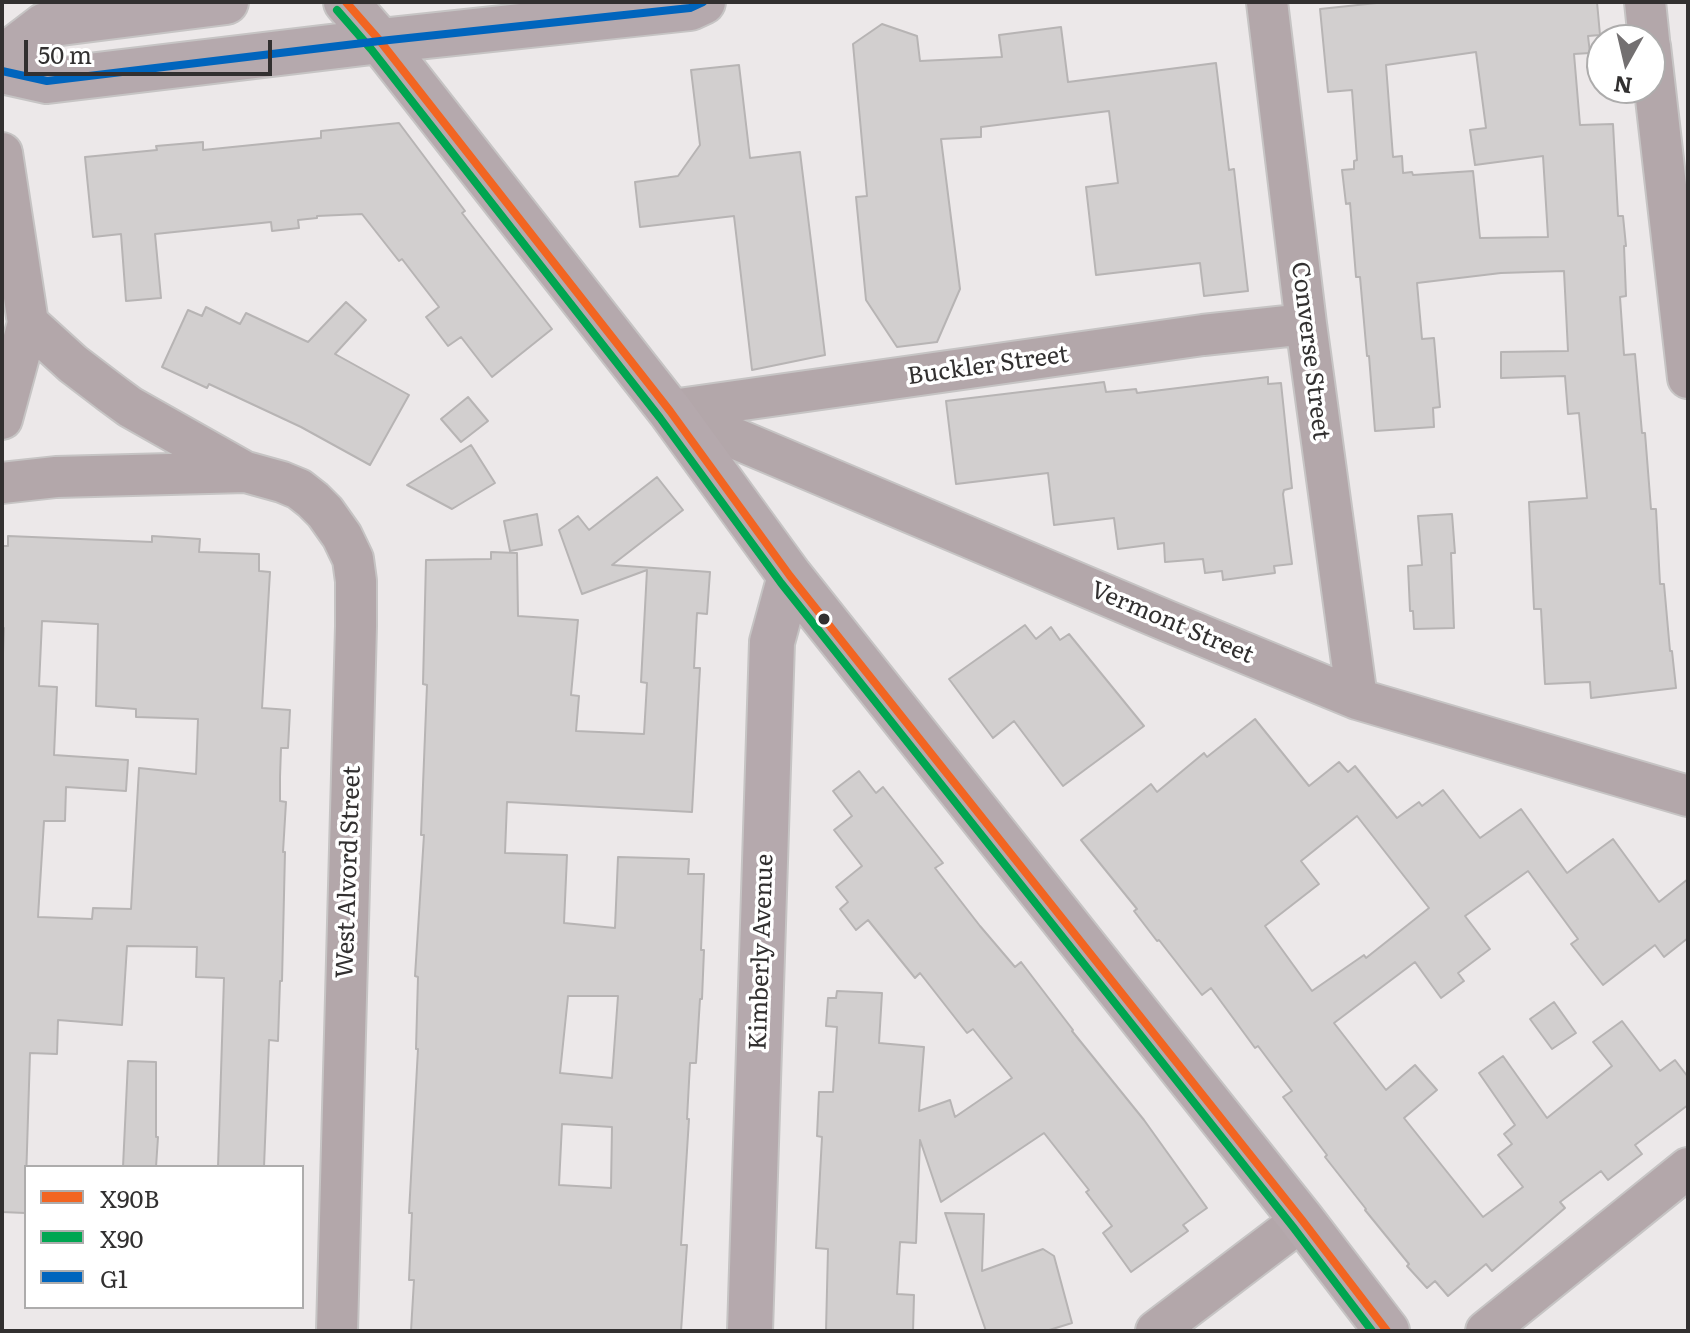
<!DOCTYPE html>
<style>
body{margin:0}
#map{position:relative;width:1690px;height:1333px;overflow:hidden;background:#ece8e9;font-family:Literata,serif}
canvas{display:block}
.frame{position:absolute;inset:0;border:4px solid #323030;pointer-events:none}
.legend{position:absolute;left:24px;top:1165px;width:280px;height:144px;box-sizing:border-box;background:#fff;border:2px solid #adacac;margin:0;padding:10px 14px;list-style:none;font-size:24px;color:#323030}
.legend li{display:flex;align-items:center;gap:16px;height:40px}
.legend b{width:40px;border:2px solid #adacac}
.north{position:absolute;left:1586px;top:24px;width:80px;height:80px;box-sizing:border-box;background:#fff;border:2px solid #adacac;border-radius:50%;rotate:188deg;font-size:22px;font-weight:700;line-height:32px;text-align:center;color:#323030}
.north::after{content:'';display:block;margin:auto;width:28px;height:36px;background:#737071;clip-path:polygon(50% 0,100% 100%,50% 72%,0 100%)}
.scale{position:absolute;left:24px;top:40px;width:248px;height:36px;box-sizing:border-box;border:4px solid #323030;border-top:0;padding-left:10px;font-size:24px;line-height:28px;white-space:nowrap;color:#323030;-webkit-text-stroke:6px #fff;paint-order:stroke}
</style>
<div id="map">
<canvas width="1690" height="1333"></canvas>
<div class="frame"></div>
<ul class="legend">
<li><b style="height:10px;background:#f26522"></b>X90B</li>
<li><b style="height:10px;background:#00a651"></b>X90</li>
<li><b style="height:10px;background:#0065bd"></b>G1</li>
</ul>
<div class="north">N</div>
<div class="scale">50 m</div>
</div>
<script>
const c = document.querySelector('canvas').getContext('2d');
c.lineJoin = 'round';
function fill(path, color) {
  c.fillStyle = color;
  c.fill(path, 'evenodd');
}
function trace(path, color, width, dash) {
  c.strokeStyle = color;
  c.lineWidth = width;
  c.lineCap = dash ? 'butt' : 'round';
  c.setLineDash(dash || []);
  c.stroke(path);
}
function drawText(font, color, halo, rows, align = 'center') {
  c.font = font + ' Literata,serif';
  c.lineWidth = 7;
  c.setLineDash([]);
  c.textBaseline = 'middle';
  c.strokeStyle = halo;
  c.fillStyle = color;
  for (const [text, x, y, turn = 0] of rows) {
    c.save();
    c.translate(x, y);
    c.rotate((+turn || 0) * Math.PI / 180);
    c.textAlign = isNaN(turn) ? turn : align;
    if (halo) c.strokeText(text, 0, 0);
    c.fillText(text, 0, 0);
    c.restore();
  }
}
const building = new Path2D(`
 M1386 2H1597L1600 35 1588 36 1590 53 1574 54 1580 125 1613 124 1618 216H1623L1626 246H1624L1626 296 1620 297 1624 355 1635 354 1642 433H1645L1651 509H1656L1660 584H1664L1670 651H1672L1676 688 1591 698 1590 682 1545 684 1541 609H1534L1529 502 1587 498 1579 413 1568 414 1565 376 1501 378V352L1568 351 1564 271 1501 273 1417 283 1422 339 1434 338 1440 407 1433 408 1434 427 1375 431 1369 356H1367L1360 277H1356L1350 203 1346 204 1342 170 1354 169V161L1357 160 1352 90 1328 92 1320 9ZM1476 52 1486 128 1470 130 1475 165 1543 156 1548 237 1480 238 1473 171 1413 175 1412 172 1403 173 1402 156 1393 157 1386 65Z
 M882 24 917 36 920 61 1002 57 999 35 1061 27 1068 82 1216 63 1229 170 1234 169 1248 291 1204 296 1200 263 1096 275 1086 187 1118 183 1109 111 981 127V137L941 139 960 289 937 342 897 347 866 300 856 197 867 196 853 44Z
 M739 65 750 158 800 152 825 355 752 370 734 216 640 227 635 182 678 176 700 145 691 70Z
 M399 123 465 211 462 213 552 329 492 377 461 337 448 346 426 317 439 307 402 259 399 261 362 214 317 216V218L298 220 299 228 272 231 271 222 155 234 161 298 126 301 121 234 93 237 85 157 157 150 156 146 203 142V150L321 138V131Z
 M346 302 366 320 335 354 409 395 370 465 301 427 209 384 207 388 162 367 188 310 202 316 206 307 240 324 246 313 308 342Z
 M1268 377V384L1281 383 1292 488 1284 490 1283 494 1292 564 1274 566 1275 573 1223 580 1222 571 1205 573 1203 559 1165 562 1164 543 1118 549 1114 518 1054 525 1048 473 956 484 946 401 1104 382 1106 392 1136 389 1137 393Z
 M468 397 488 421 461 442 441 419Z
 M471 445 495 483 452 509 407 485Z
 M657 477 683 510 612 565 710 572 707 614 697 613 694 668H700L692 812 507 802 505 853 567 855 564 923 615 928 618 857 689 859 688 874H704L701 950H704L702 999H700L696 1063H690L687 1119H689L681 1245H687L681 1331H411L414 1280H409L412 1213H409L418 1049H416L418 977 415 976 424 835H421L427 685 423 684 426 560 491 559V552L517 553 518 616 578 620 571 695 579 696 576 731 644 734 647 683 641 682 647 570 582 594 559 530 578 516 589 530ZM568 996H618L612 1078 560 1073ZM562 1124 612 1127 611 1188 559 1185Z
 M537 514 542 545 510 551 504 521Z
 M1452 514 1455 553H1451L1454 628 1414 629 1413 611H1410L1408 566 1422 565 1418 516Z
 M8 536 152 542V536L200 539 199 552 259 554V571L270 572 262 708 290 710 288 748H281L280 777V801L286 802 283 852H285L282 981H280L278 1041 269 1040 264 1167H218L224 978 196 977 197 947 127 946 122 1025 58 1020 57 1054 30 1053 25 1213 2 1212V678L4 628H2V546H8ZM42 621 98 624 96 706 136 709V717L198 719 196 774 139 768 131 909 93 908 92 919 38 917 44 821H65L66 787 126 791 128 760 54 755 57 687 39 686Z
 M1025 625 1036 639 1051 627 1060 640 1069 634 1144 726 1063 786 1014 721 993 738 949 679Z
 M1255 719 1309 786 1339 762 1348 772 1355 766 1397 818 1419 802 1422 806 1443 790 1480 838 1521 809 1567 873 1613 839 1659 902 1688 879V938L1664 957 1655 945 1603 985 1571 944 1578 939 1528 871 1465 916 1490 949 1458 973 1464 981 1441 998 1415 962 1334 1023 1386 1090 1415 1065 1437 1090 1404 1118 1483 1217 1523 1187 1498 1155 1512 1144 1504 1134 1515 1125 1479 1073 1503 1056 1547 1118 1612 1066 1593 1042 1622 1021 1660 1071 1675 1060 1688 1077V1105L1635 1145 1642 1154 1608 1180 1601 1171 1560 1202 1565 1208 1492 1271 1486 1264 1448 1296 1435 1281 1427 1288 1407 1266 1409 1264 1365 1210 1366 1209 1325 1157 1327 1155 1283 1097 1292 1091 1276 1070 1258 1046 1255 1048 1211 988 1202 995 1159 940 1157 941 1134 911 1137 909 1081 840 1151 784 1157 792 1204 753 1207 757ZM1357 816 1429 908 1366 958 1364 955 1312 991 1265 926 1319 884 1301 861Z
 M859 771 876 793 883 787 943 863 935 868 980 926 1015 967 1021 962 1073 1030 1072 1031 1144 1120 1207 1208 1183 1225 1188 1231 1131 1272 1103 1233 1112 1226 1086 1192 1089 1190 1044 1133 941 1202 920 1140 916 1243 900 1242 897 1294 914 1295 913 1331H826L828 1249 816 1248 822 1137 817 1136 819 1092H833L837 1027 826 1026 828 998H836L837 991 882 993 879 1043 924 1047 919 1111 950 1100 955 1117 1012 1078 973 1029 967 1033 920 973 915 978 868 920 856 930 840 909 848 902 836 887 862 866 834 830 852 816 833 791Z
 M1554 1002 1576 1033 1552 1049 1530 1019Z
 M128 1061 156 1062V1137H158L156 1167H123Z
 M945 1213 984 1214 982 1271 1043 1249 1054 1256 1072 1323 1046 1331H986Z`);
const minor = new Path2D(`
 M1267 2 1306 324 1357 699
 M1645 2 1649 40
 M1650 46 1688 378
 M2 153 28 323 2 419
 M28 323 73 364 111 393 130 407 245 472
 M672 410 1203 335 1306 324
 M670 411 1167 621 1357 699 1688 796
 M2 483 56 477 246 472 282 482 299 489 313 500 325 512 342 536 353 559 356 581V626L337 1331
 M1156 1331 1302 1220
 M1486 1331 1688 1168`);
const major = new Path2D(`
 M346 2 380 41 670 411 790 576 1302 1220 1387 1331
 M2 58 45 25 226 2
 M2 71 47 81 380 41 690 8 703 2
 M750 1331 772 642 790 576`);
const bus1 = new Path2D(`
 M346 2 380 41 670 411 790 576 1302 1220 1387 1331`);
const bus2 = new Path2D(`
 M337 10 371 49 660 418 781 583 1293 1227 1372 1331`);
const bus3 = new Path2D(`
 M2 71 47 81 380 41 690 8 703 2`);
const markers = [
 [824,619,7,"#323030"]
];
const streetNames = [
 ["Converse Street",1310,351,83],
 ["Buckler Street",988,366,-8],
 ["Vermont Street",1172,623,23],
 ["West Alvord Street",349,872,-88],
 ["Kimberly Avenue",762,952,-88]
];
fill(building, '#d2cfcf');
trace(building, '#b7b4b4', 2);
trace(minor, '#c6c4c4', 44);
trace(major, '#c6c4c4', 48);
trace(minor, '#b3a7aa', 40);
trace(major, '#b5a9ad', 44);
trace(bus1, '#f26522', 8);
trace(bus2, '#00a651', 8);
trace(bus3, '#0065bd', 8);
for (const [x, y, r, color] of markers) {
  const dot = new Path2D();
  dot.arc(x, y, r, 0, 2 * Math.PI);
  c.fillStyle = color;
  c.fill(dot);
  trace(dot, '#fff', 3);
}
drawText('24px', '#323030', '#fff', streetNames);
</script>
